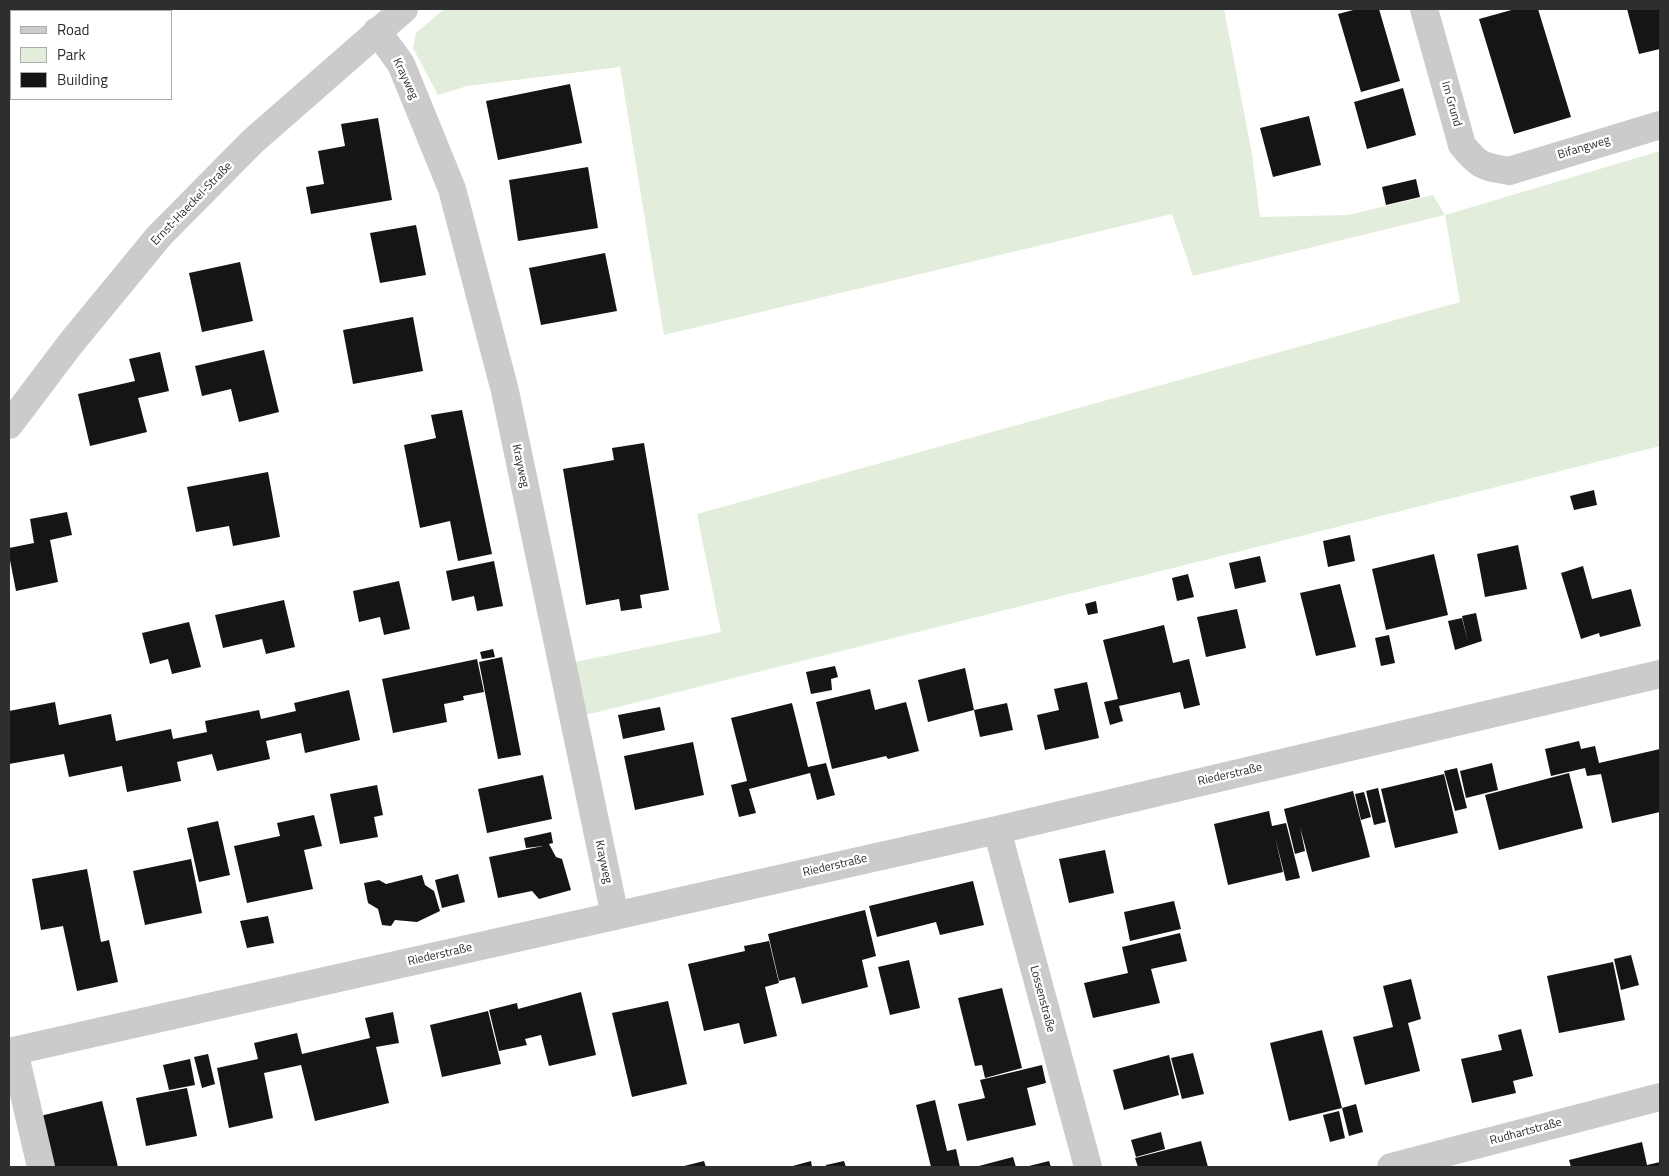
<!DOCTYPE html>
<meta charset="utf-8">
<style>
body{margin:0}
#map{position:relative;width:1669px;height:1176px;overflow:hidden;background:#fff;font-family:"Titillium Web",sans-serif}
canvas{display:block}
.frame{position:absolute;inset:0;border:10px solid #2e2e2e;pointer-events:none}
.legend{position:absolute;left:10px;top:10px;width:162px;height:90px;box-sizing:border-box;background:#fff;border:1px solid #ababab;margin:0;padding:6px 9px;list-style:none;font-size:15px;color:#2e2e2e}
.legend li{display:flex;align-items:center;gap:10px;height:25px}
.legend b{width:25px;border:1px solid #ababab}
</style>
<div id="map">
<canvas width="1669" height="1176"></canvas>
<div class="frame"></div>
<ul class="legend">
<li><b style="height:6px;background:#cbcbcb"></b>Road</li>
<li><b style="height:14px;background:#e2eddb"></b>Park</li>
<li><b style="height:14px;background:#151515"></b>Building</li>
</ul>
</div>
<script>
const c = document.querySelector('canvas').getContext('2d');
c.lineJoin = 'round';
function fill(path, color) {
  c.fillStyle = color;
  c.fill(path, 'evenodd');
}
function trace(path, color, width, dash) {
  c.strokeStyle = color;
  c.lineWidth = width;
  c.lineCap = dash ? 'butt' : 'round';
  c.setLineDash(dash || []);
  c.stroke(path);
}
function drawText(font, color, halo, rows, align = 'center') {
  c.font = font + ' "Titillium Web",sans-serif';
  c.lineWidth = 5;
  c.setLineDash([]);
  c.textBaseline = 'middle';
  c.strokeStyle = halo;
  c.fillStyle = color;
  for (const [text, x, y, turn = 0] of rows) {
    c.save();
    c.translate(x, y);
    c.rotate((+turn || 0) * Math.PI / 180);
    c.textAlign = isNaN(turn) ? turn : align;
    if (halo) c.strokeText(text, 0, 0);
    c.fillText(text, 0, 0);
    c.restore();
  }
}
const green = new Path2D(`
 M444 9H1224L1252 154 1260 217 1348 215 1433 195 1445 215 1660 151V446L586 715 575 662 721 632 697 514 1460 302 1445 215 1193 276 1172 214 664 335 620 67 467 86 438 95 413 48 416 33Z`);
const building = new Path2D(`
 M1357 9H1379L1400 81 1361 92 1338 14Z
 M1515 9H1538L1571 117 1514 134 1479 19Z
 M1627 9H1660V49L1639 54Z
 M570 84 582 143 498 160 486 101Z
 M1403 88 1416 135 1367 149 1354 102Z
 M1309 116 1321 165 1273 177 1260 128Z
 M378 118 392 200 311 214 306 187 324 184 318 151 345 146 341 124Z
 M588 167 598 228 518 241 509 180Z
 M1416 179 1420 197 1386 205 1382 187Z
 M416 225 426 275 380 283 370 233Z
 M605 253 617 311 541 325 529 268Z
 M240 262 253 321 202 332 189 273Z
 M413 317 423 371 353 384 343 330Z
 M264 350 279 412 239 422 231 389 202 396 195 366Z
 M160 352 169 391 138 398 147 432 90 446 78 394 135 381 129 359Z
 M462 410 492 554 458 561 450 521 420 528 404 445 436 438 431 415Z
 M644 443 669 590 640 595 642 608 621 611 619 599 586 605 563 469 614 460 612 448Z
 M268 472 280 537 233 546 229 526 196 532 187 487Z
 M1594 490 1597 505 1574 510 1570 496Z
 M67 512 72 535 50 540 58 582 16 591 9 555V548L34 543 30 519Z
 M1350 535 1355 561 1328 567 1323 541Z
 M1518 545 1527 589 1485 597 1477 554Z
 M1434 554 1448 615 1386 630 1372 569Z
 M1260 556 1266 582 1235 589 1229 563Z
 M494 561 503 606 477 611 474 596 452 601 446 571Z
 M1583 566 1592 599 1631 589 1641 626 1600 637 1599 633 1581 639 1561 573Z
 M1188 574 1194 597 1177 601 1172 578Z
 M399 581 410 629 384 635 380 617 359 622 353 591Z
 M1340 584 1356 647 1316 656 1300 593Z
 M284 600 295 647 266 654 262 639 223 648 215 615Z
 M1096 601 1098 613 1088 615 1085 604Z
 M1237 609 1246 648 1206 657 1197 617Z
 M1476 613 1482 641 1455 650 1448 621 1462 618 1468 642 1462 616Z
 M189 622 201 667 172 674 168 659 150 664 142 633Z
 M1164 625 1173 663 1189 659 1200 705 1184 709 1180 692 1119 706 1123 721 1110 725 1104 702 1118 699 1103 640Z
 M1389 635 1395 663 1381 666 1375 638Z
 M493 649 495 657 482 659 480 652Z
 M502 657 521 755 498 759 479 662Z
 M477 659 484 692 463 696 464 700 444 704 447 722 393 733 382 679Z
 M835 666 838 677 831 679 832 690 811 694 806 672Z
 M965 668 974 710 1007 703 1013 730 980 737 974 710 928 722 918 680Z
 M1087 682 1099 738 1045 750 1037 715 1059 710 1054 689Z
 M870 689 875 710 906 702 919 751 888 759 886 756 832 769 816 702Z
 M349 690 360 740 305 753 301 733 266 741 270 759 217 771 212 754 177 762 181 781 127 792 122 766 69 777 64 754 9 764V711L55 702 59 725 111 714 116 741 171 729 173 739 207 732 205 721 259 710 261 719 296 711 294 703Z
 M792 703 808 767 826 763 835 795 817 800 810 773 749 789 756 813 739 817 731 785 747 781 731 718Z
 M660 707 665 730 623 739 618 715Z
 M1579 741 1581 749 1595 746 1599 763 1660 749V812L1612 823 1601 774 1587 776 1585 768 1551 776 1545 749Z
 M693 742 704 795 635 810 624 756Z
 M1492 763 1498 790 1466 798 1460 771Z
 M1457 768 1467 808 1455 811 1444 771Z
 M1569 773 1583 828 1499 850 1485 795Z
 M1444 774 1458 833 1395 848 1381 789Z
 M543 775 552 819 487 833 478 789Z
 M377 785 383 815 374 817 378 837 340 844 330 794Z
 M1378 788 1386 822 1374 825 1366 791Z
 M1353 791 1370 857 1312 872 1300 827 1305 851 1295 854 1284 809Z
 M1364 792 1371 817 1361 820 1355 794Z
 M1269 811 1272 826 1286 823 1300 878 1286 881 1275 837 1283 872 1228 885 1214 824Z
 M314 815 322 846 304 850 313 889 247 903 234 846 280 836 277 823Z
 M218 821 230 875 199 882 187 828Z
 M551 832 553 843 549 844 556 857 562 859 571 890 539 899 532 891 498 898 489 857 543 846 526 848 524 838Z
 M1105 850 1114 893 1069 903 1059 859Z
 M191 859 202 913 145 925 133 871Z
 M87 869 101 942 109 940 118 982 77 991 63 926 41 930 32 879Z
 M458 874 465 902 442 908 435 880Z
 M422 875 425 885 434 891 440 911 417 922 395 920 391 926 382 925 378 909 368 903 364 883 379 880 386 884Z
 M973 881 984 925 940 935 936 922 877 937 869 906Z
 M1174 901 1181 929 1130 941 1124 912Z
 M865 910 876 956 862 960 868 987 802 1004 795 977 779 981 768 934Z
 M268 916 274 943 247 948 240 921Z
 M1180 933 1187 961 1151 969 1160 1003 1093 1018 1084 983 1128 973 1122 947Z
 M769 941 779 983 765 987 777 1036 744 1044 739 1023 704 1031 688 964 745 951 744 946Z
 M1631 955 1639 985 1621 990 1614 959Z
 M909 960 920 1008 890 1015 878 967Z
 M1613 962 1625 1020 1559 1033 1547 976Z
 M1411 979 1421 1019 1408 1023 1420 1071 1365 1085 1353 1037 1393 1027 1383 986Z
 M1002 988 1022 1068 985 1078 982 1065 975 1066 958 998Z
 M581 992 596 1055 549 1066 541 1035 525 1039 527 1045 499 1051 489 1010 517 1003 518 1009Z
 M668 1001 687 1084 632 1097 612 1013Z
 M488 1011 501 1064 442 1077 430 1025Z
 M393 1012 399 1043 376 1047 389 1103 315 1121 301 1065 264 1073 273 1118 229 1128 217 1068 258 1059 254 1043 297 1033 302 1054 370 1038 365 1018Z
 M1521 1029 1533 1076 1513 1081 1516 1093 1472 1103 1461 1059 1502 1050 1498 1035Z
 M1322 1030 1342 1108 1289 1121 1270 1043Z
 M1193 1053 1204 1094 1182 1099 1171 1058Z
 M208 1054 215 1084 202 1088 194 1057Z
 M1169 1055 1179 1095 1124 1110 1113 1070Z
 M190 1059 195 1085 169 1090 163 1065Z
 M1042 1065 1046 1083 1027 1088 1036 1125 967 1141 958 1104 985 1098 980 1080Z
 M187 1088 197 1136 146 1146 136 1098Z
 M935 1100 947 1151 956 1149 960 1167H931L916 1105Z
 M102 1101 118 1167H53L40 1116Z
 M1356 1104 1363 1132 1349 1136 1342 1108Z
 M1339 1111 1345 1138 1330 1142 1323 1115Z
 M1161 1132 1165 1149 1136 1157 1131 1140Z
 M1201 1141 1208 1167H1138L1135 1158Z
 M1642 1142 1647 1165 1660 1162V1167H1571L1569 1160Z
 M1013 1157 1016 1167H975Z
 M704 1161 706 1167H680Z
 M811 1161 812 1167H789Z
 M844 1161 846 1167H826V1165Z
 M1049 1161 1051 1167H1025Z`);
const minor = new Path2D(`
 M1424 9 1462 145C1480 167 1482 166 1509 171L1660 125
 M377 31 401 64 452 189 505 391 615 916
 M9 425 71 343 159 236 253 141 404 9
 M997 830 1088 1167
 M14 1051 41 1167
 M9 1052 997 830 1660 674
 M1391 1167 1660 1097`);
const streetNames = [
 ["Krayweg",405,79,65],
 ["Im Grund",1451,104,74],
 ["Bifangweg",1584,148,-17],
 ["Ernst-Haeckel-Straße",192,204,-46],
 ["Krayweg",520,466,78],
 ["Riederstraße",1230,775,-13],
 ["Krayweg",603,862,78],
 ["Riederstraße",835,866,-13],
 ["Riederstraße",440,955,-13],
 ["Lossenstraße",1042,999,75],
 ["Rudhartstraße",1526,1132,-15]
];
fill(green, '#e2eddb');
fill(building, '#151515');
trace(minor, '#cbcbcb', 28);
drawText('12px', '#2e2e2e', '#fff', streetNames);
</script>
